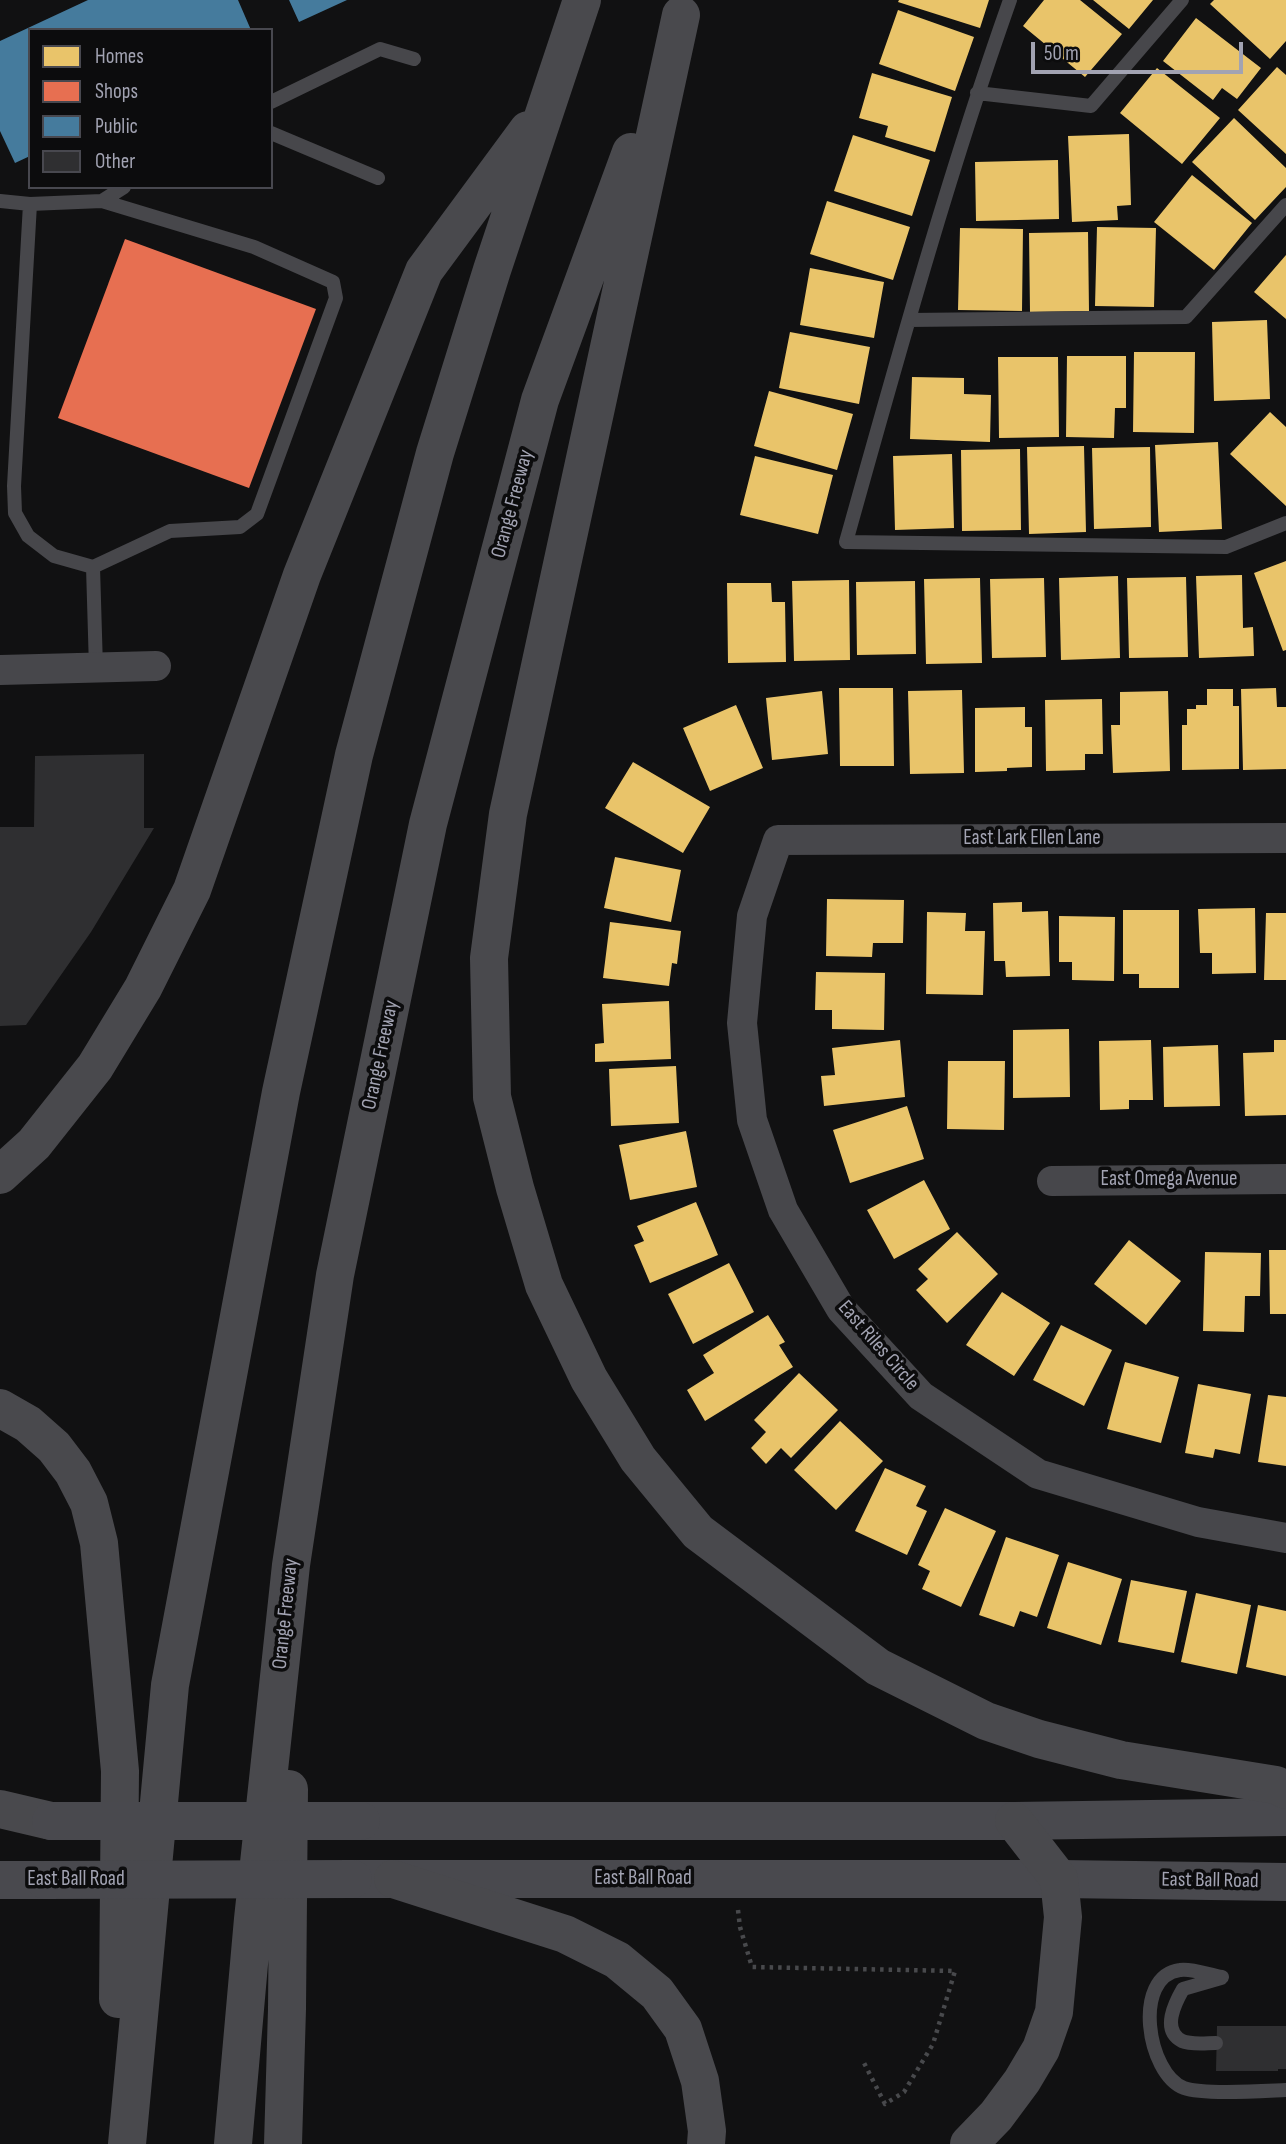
<!DOCTYPE html>
<style>
body{margin:0}
#map{position:relative;width:1286px;height:2144px;overflow:hidden;background:#111112;font-family:"Sofia Sans Condensed",sans-serif}
canvas{display:block}
.legend{position:absolute;left:28px;top:28px;width:245px;height:161px;box-sizing:border-box;background:#0c0c0d;border:2px solid #48484f;margin:0;padding:9px 12px;list-style:none;font-size:21px;color:#a2a3b2}
.legend li{display:flex;align-items:center;gap:14px;height:35px}
.legend b{width:35px;border:2px solid #48484f}
.scale{position:absolute;left:1031px;top:42px;width:212px;height:32px;box-sizing:border-box;border:4px solid #a2a3b2;border-top:0;padding-left:9px;font-size:21px;line-height:24px;white-space:nowrap;color:#a2a3b2;-webkit-text-stroke:5px #0c0c0d;paint-order:stroke}
</style>
<div id="map">
<canvas width="1286" height="2144"></canvas>
<ul class="legend">
<li><b style="height:19px;background:#e9c46a"></b>Homes</li>
<li><b style="height:19px;background:#e76f51"></b>Shops</li>
<li><b style="height:19px;background:#457b9d"></b>Public</li>
<li><b style="height:19px;background:#2f2f31"></b>Other</li>
</ul>
<div class="scale">50 m</div>
</div>
<script>
const c = document.querySelector('canvas').getContext('2d');
c.lineJoin = 'round';
function fill(path, color) {
  c.fillStyle = color;
  c.fill(path, 'evenodd');
}
function trace(path, color, width, dash) {
  c.strokeStyle = color;
  c.lineWidth = width;
  c.lineCap = dash ? 'butt' : 'round';
  c.setLineDash(dash || []);
  c.stroke(path);
}
function drawText(font, color, halo, rows, align = 'center') {
  c.font = font + ' "Sofia Sans Condensed",sans-serif';
  c.lineWidth = 7;
  c.setLineDash([]);
  c.textBaseline = 'middle';
  c.strokeStyle = halo;
  c.fillStyle = color;
  for (const [text, x, y, turn = 0] of rows) {
    c.save();
    c.translate(x, y);
    c.rotate((+turn || 0) * Math.PI / 180);
    c.textAlign = isNaN(turn) ? turn : align;
    if (halo) c.strokeText(text, 0, 0);
    c.fillText(text, 0, 0);
    c.restore();
  }
}
const homes = new Path2D(`
 M899 0H989L980 28 898 2Z
 M1044 0H1080L1122 34 1085 77 1023 26Z
 M1093 0H1153L1129 29Z
 M1214 0H1286V41L1270 59 1210 4Z
 M898 10 974 37 955 91 879 64Z
 M1196 18 1261 68 1237 99 1222 88 1213 100 1163 61Z
 M1277 67 1286 75V154L1238 110Z
 M1157 68 1220 118 1182 164 1120 113Z
 M872 73 952 97 935 152 885 137 888 126 859 118Z
 M1234 118 1286 168V187L1255 220 1192 162Z
 M1129 134 1131 205 1117 206 1118 220 1072 222 1068 136Z
 M853 135 930 160 912 216 834 191Z
 M1058 160 1059 219 976 221 975 162Z
 M1192 175 1252 223 1214 270 1154 222Z
 M827 201 910 227 893 280 810 254Z
 M1097 227 1156 228 1154 307 1095 306Z
 M960 228 1023 229 1022 311 958 310Z
 M1088 232 1089 311 1030 312 1029 233Z
 M1286 255V319L1254 292Z
 M810 268 884 282 874 338 800 325Z
 M1267 320 1270 399 1214 401 1212 322Z
 M790 332 870 347 859 404 779 388Z
 M1134 352H1195L1194 433 1133 432Z
 M1067 356H1126V408H1115L1114 438 1066 437Z
 M998 357H1058L1059 437 999 438Z
 M912 377 964 378V394L991 395 990 442 910 439Z
 M769 391 853 414 837 470 754 446Z
 M1270 412 1286 427V506L1230 454Z
 M1218 442 1222 529 1159 532 1155 445Z
 M1084 446 1086 532 1029 534 1027 447Z
 M1150 447 1151 527 1094 529 1092 448Z
 M1020 449 1021 530 962 531 961 450Z
 M952 454 954 528 895 530 893 456Z
 M755 456 833 475 818 534 740 515Z
 M1286 561V650L1283 651 1254 573Z
 M1242 575 1243 628 1253 627 1254 656 1199 658 1196 576Z
 M1118 576 1120 658 1061 660 1059 578Z
 M1186 577 1188 657 1129 658 1127 578Z
 M980 578 982 663 926 664 924 579Z
 M1044 578 1046 657 992 658 990 579Z
 M849 580 850 660 794 661 792 581Z
 M915 581 916 654 857 655 856 582Z
 M727 583H771L772 602H785L786 662 728 663Z
 M839 688H893L894 766H840Z
 M1276 688 1277 707H1286V769L1243 770 1241 689Z
 M1207 689H1233V706H1239V769L1182 770V725H1187V709H1196V705H1207Z
 M962 690 964 773 910 774 908 691Z
 M822 691 828 754 772 760 766 698Z
 M1168 691 1170 771 1113 773 1111 725H1120V692Z
 M1102 699 1103 754H1085V770L1046 771 1045 700Z
 M736 705 763 768 710 791 683 728Z
 M1025 707V727H1032V767L1007 768V771L975 772V708Z
 M633 762 710 807 683 853 605 808Z
 M615 857 681 870 671 922 604 908Z
 M827 899 904 900 903 943H873L872 957 826 956Z
 M1022 902V912L1048 911 1050 976 1006 977 1005 961H994L993 903Z
 M1255 908 1256 973 1212 974V953H1200L1198 909Z
 M1123 910H1179V988H1139V974H1123Z
 M927 912 966 913 965 931H985L983 995 926 994Z
 M1266 913H1286V980H1264Z
 M1059 916 1115 917 1114 981 1072 980V962H1059Z
 M610 922 681 931 677 964 672 963 669 986 603 978Z
 M816 972 885 973 884 1030 832 1029V1010H815Z
 M669 1001 671 1059 595 1062V1044L604 1043 602 1004Z
 M1069 1029 1070 1097 1013 1098V1030Z
 M900 1040 905 1097 824 1106 821 1076 835 1075 832 1048Z
 M1151 1040 1153 1100H1129V1109L1100 1110 1099 1041Z
 M1274 1040H1286V1115L1245 1116 1243 1053 1274 1052Z
 M1218 1045 1220 1106 1164 1107 1163 1047Z
 M948 1061H1005L1004 1130 947 1129Z
 M676 1066 679 1123 611 1126 609 1069Z
 M907 1106 924 1159 850 1183 833 1130Z
 M686 1131 697 1187 630 1200 619 1145Z
 M924 1180 950 1229 894 1259 867 1210Z
 M696 1202 718 1255 650 1283 634 1245 644 1241 637 1226Z
 M957 1232 998 1274 947 1323 916 1290 928 1279 918 1269Z
 M1129 1240 1181 1281 1146 1325 1094 1284Z
 M1269 1250H1286V1314H1270Z
 M1205 1252 1261 1253 1260 1296H1245L1244 1332 1203 1331Z
 M729 1263 754 1312 693 1344 668 1294Z
 M1002 1292 1050 1323 1014 1376 966 1345Z
 M768 1315 785 1342 779 1345 793 1367 705 1421 687 1390 714 1373 703 1355Z
 M1061 1325 1112 1350 1084 1406 1033 1380Z
 M1125 1362 1179 1377 1161 1443 1107 1429Z
 M799 1373 838 1410 791 1458 781 1448 766 1464 751 1448 766 1432 754 1420Z
 M1198 1384 1251 1394 1240 1454 1215 1449 1213 1458 1185 1453Z
 M1268 1395 1286 1397V1466L1258 1462Z
 M840 1421 883 1461 836 1510 794 1470Z
 M885 1468 926 1486 916 1506 927 1511 907 1555 855 1531Z
 M945 1508 996 1531 961 1607 922 1589 930 1571 918 1565Z
 M1006 1537 1059 1555 1037 1617 1020 1611 1014 1627 979 1615Z
 M1068 1562 1122 1579 1101 1645 1047 1628Z
 M1131 1580 1187 1591 1174 1653 1118 1642Z
 M1196 1593 1251 1605 1237 1674 1181 1662Z
 M1258 1605 1286 1611V1676L1246 1667Z`);
const shops = new Path2D(`
 M125 239 316 309 249 488 58 418Z`);
const public = new Path2D(`
 M88 0H238L251 30H30V156L15 163 0 131V41Z
 M289 0H347L299 22Z`);
const building = new Path2D(`
 M144 754V828H154L91 932 26 1025 0 1026V827H34L35 756Z
 M1217 2026H1286V2069H1278V2071H1216Z`);
const path = new Path2D(`
 M738 1910 740 1927 752 1967 955 1971 933 2044 904 2092 885 2104 862 2059`);
const service = new Path2D(`
 M1010 0C947 178 897 360 846 542L1226 547 1286 523
 M977 93 1091 106 1182 0
 M271 102 380 49 414 59
 M271 133 378 178
 M0 201 30 204 102 201 124 187
 M30 204 14 486 15 513 28 536 54 556 93 567 170 531 240 527 257 514 336 298 333 282 254 247 102 201
 M909 320 1186 317 1286 205
 M93 567 96 668
 M1222 1977C1209 1975 1192 1968 1180 1970 1132 1976 1147 2074 1184 2088 1203 2095 1262 2091 1286 2090
 M1216 2043C1206 2043 1191 2045 1182 2041 1161 2030 1175 2003 1183 1989L1221 1978`);
const minor = new Path2D(`
 M0 670 156 666
 M1286 838 778 840 752 916 742 1023 752 1120 783 1210 841 1309 921 1396 1038 1474 1198 1522 1286 1538
 M1052 1181 1286 1179`);
const primary = new Path2D(`
 M361 1821H1014L1286 1817
 M353 1879H1059L1286 1882
 M0 1880H45`);
const motorway = new Path2D(`
 M681 15 508 814 489 958 492 1097 515 1188 544 1285 589 1379 638 1459 698 1532 878 1667 986 1721 1039 1739 1121 1760 1276 1785 1286 1790
 M0 1175 34 1144 95 1067 143 988 192 890 302 575 424 271 528 130
 M0 1408 28 1424 54 1447 73 1472 89 1503 99 1543 120 1771 118 1999
 M0 1809 51 1821
 M393 1879 565 1934 617 1960 657 1993 683 2029 700 2081 707 2131 706 2144
 M127 2144 170 1685 281 1092 354 755 435 453 492 270 582 0
 M233 2144 253 1919 291 1565 335 1275 428 824 540 400 631 152
 M283 2144 287 2009 289 1789
 M969 2144 996 2116 1022 2081 1041 2049 1054 2012 1063 1917 1059 1879 1014 1821`);
const primaryBridge = new Path2D(`
 M51 1821H361
 M45 1880 353 1879`);
const streetNames = [
 ["Orange Freeway",513,504,-75],
 ["East Lark Ellen Lane",1032,839],
 ["Orange Freeway",381,1055,-78],
 ["East Omega Avenue",1169,1180],
 ["East Riles Circle",878,1346,49],
 ["Orange Freeway",286,1614,-84],
 ["East Ball Road",643,1879],
 ["East Ball Road",76,1880],
 ["East Ball Road",1210,1881,1]
];
fill(homes, '#e9c46a');
fill(shops, '#e76f51');
fill(public, '#457b9d');
fill(building, '#2f2f31');
trace(path, '#48494c', 4.5, [3.5, 5]);
trace(service, '#47474b', 14);
trace(minor, '#47474b', 30);
trace(primary, '#49494e', 38);
trace(motorway, '#49494d', 38);
trace(primaryBridge, '#49494e', 38);
drawText('21px', '#a2a3b2', '#0c0c0d', streetNames);
</script>
